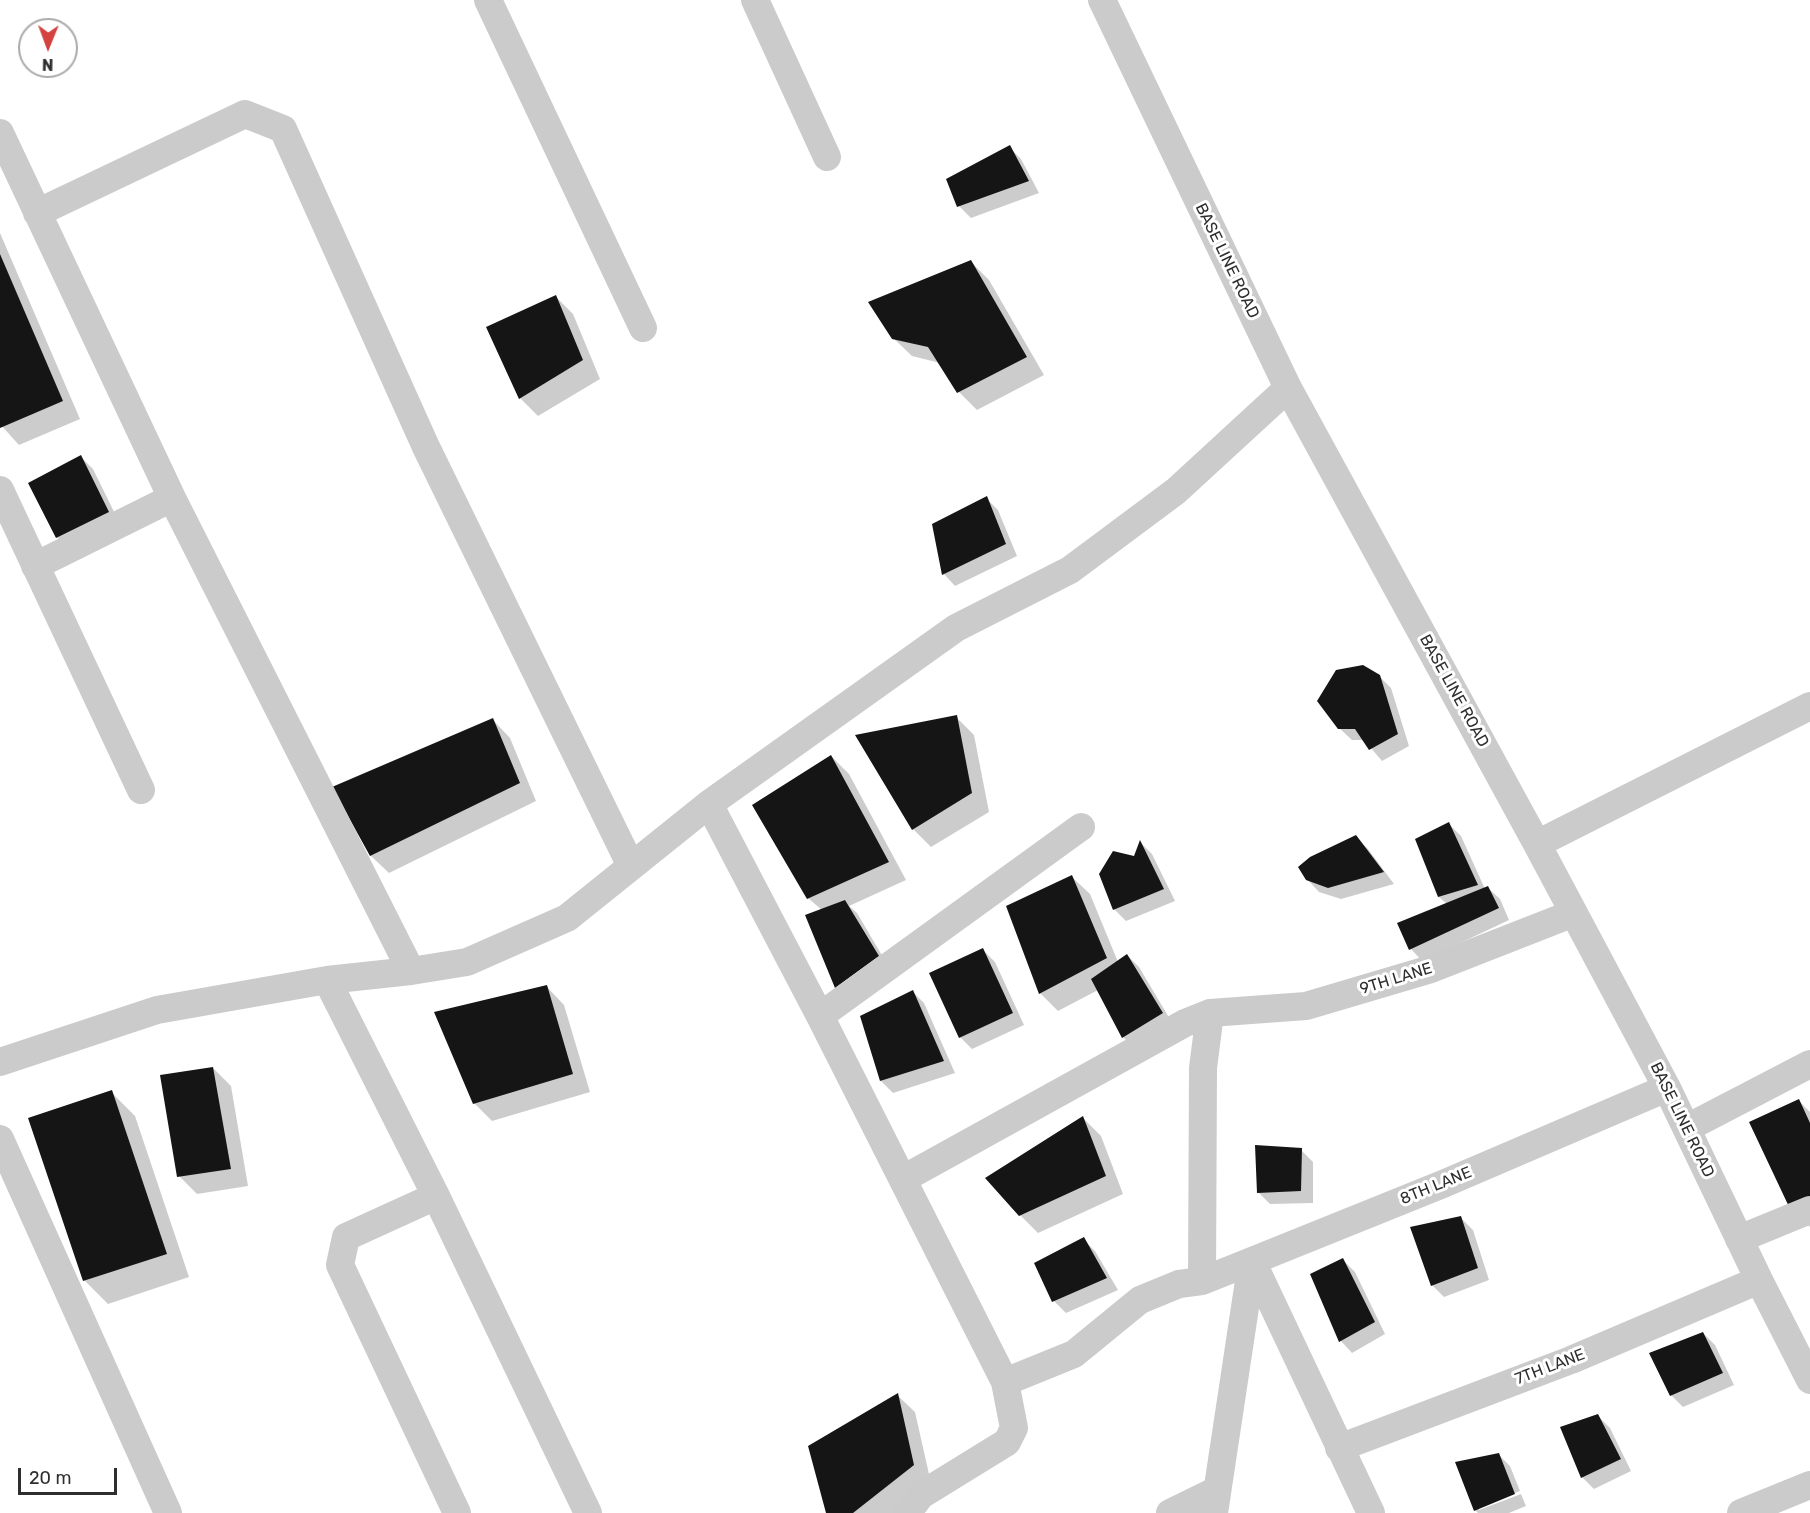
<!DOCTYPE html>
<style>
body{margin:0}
#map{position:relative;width:1810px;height:1513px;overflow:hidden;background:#fff;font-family:Rubik,sans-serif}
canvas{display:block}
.north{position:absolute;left:18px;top:18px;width:60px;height:60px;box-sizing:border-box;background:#fff;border:2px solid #ababab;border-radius:50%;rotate:181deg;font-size:16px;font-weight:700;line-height:24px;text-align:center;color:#2e2e2e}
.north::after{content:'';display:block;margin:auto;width:21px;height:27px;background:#d54341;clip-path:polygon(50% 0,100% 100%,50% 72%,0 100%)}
.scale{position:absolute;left:18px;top:1468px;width:99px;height:27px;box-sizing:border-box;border:3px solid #2e2e2e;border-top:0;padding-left:8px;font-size:18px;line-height:21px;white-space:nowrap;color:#2e2e2e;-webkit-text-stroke:4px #fff;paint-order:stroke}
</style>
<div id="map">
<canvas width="1810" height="1513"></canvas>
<div class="north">N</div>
<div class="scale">20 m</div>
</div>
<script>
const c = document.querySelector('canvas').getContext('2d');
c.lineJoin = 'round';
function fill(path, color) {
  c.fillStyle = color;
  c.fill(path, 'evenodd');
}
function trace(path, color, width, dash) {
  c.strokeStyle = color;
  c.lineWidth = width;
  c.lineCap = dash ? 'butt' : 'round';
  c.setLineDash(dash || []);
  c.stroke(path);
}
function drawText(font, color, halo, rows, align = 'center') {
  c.font = font + ' Rubik,sans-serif';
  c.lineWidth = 6;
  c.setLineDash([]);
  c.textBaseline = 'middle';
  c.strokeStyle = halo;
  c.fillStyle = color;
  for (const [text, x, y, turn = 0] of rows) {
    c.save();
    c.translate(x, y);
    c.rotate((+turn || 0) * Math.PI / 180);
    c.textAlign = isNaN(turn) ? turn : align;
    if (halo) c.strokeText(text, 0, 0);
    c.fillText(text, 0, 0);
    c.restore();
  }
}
const shadow = new Path2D(`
 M1009 147 1021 159 1039 193 971 218 959 206Z
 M0 233 80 419 19 445 0 424Z
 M971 262 989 280 1044 375 977 410 959 392 940 363 912 356 893 338Z
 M555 296 573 314 600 379 538 416 520 398 488 328Z
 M81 457 93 469 120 524 69 549 57 537Z
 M986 498 998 510 1017 556 955 586 944 574Z
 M1379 676 1391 688 1409 746 1382 761 1364 740H1352L1339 728Z
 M956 717 974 735 989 812 931 847 913 829Z
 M493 720 510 738 536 801 389 873 371 856 334 787Z
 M831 756 849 774 906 880 849 906 857 913 890 969 808 898Z
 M1449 824 1461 836 1485 889 1488 888 1500 899 1509 920 1422 961 1411 949 1447 904 1439 897Z
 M1356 837 1368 849 1394 884 1341 899 1319 892 1307 879Z
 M1141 843 1152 854 1175 901 1126 921 1114 909Z
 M1072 877 1090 894 1118 962 1127 955 1139 967 1174 1026 1135 1049 1123 1037 1098 990 1058 1011 1040 993Z
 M983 950 995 962 1024 1025 972 1049 960 1037Z
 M547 987 564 1005 590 1092 492 1121 474 1103Z
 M912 991 924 1003 955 1073 893 1093 881 1081Z
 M213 1068 231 1086 248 1186 197 1194 179 1176Z
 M111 1092 135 1116 189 1277 108 1304 84 1280Z
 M1798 1100 1810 1112V1227L1793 1210Z
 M1083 1118 1101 1136 1123 1194 1038 1233 1020 1215Z
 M1301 1150 1313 1162V1203L1270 1204 1258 1192Z
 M1461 1218 1473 1230 1489 1280 1444 1297 1432 1285Z
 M1083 1239 1095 1251 1118 1290 1066 1313 1054 1301 1036 1263Z
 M1343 1260 1355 1272 1385 1334 1352 1353 1341 1341Z
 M1703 1333 1715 1345 1734 1385 1683 1407 1671 1395Z
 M897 1395 915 1412 931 1483 893 1513H828Z
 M1598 1416 1610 1428 1631 1471 1594 1489 1582 1477Z
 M1498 1454 1510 1466 1520 1491 1479 1507V1510L1521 1494 1526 1506 1509 1513H1478L1475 1510Z`);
const building = new Path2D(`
 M1010 145 1029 181 957 207 946 179Z
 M0 254 63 401 0 428Z
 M971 260 1027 357 957 393 928 347 892 339 868 302Z
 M556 295 583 360 519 399 486 327Z
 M81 455 109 512 56 538 28 483Z
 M987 496 1006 544 942 575 932 524Z
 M1363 665 1380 675 1398 734 1369 750 1355 729H1338L1317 701 1336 670Z
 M957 715 972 793 912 830 855 735Z
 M493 718 520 783 370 856 332 787Z
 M831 755 889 862 807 899 752 805Z
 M1449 822 1478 885 1438 897 1415 839Z
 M1356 835 1384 872 1328 888 1306 880 1298 867 1310 857Z
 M1140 840 1164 889 1113 910 1099 874 1113 851 1134 856Z
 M1072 875 1107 958 1039 994 1006 906Z
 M1488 886 1499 908 1409 950 1397 923Z
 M845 900 879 956 835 988 805 915Z
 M983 948 1013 1013 959 1038 929 973Z
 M1127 954 1163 1013 1122 1038 1091 979Z
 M547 985 573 1074 473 1104 434 1012Z
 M913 990 944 1061 880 1081 860 1016Z
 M213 1067 231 1169 177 1177 160 1075Z
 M112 1090 167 1254 83 1281 28 1118Z
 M1799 1099 1810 1123V1202L1791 1211 1749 1122Z
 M1083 1116 1106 1176 1019 1216 985 1178Z
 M1255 1145 1302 1148 1301 1191 1257 1193Z
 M1461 1216 1478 1268 1431 1286 1410 1227Z
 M1084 1237 1107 1278 1052 1302 1034 1263Z
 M1343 1258 1375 1322 1339 1342 1310 1274Z
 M1703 1332 1723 1373 1670 1396 1649 1353Z
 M898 1393 914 1465 853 1513H826L808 1446Z
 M1598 1414 1621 1459 1581 1478 1560 1427Z
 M1499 1453 1515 1494 1474 1511 1455 1462Z`);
const minor = new Path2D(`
 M488 0 643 328
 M755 0 827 157
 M1102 0 1288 388 1537 844 1667 1088 1759 1280 1810 1380
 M0 133 172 498 411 971
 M37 213 245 114 283 129 426 447 631 866
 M0 490 141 790
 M35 566 172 498
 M709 804 820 1016 1005 1382 1014 1428 1007 1442 921 1495 907 1513
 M1537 844 1810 706
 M327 980 436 1196 588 1513
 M820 1016 1081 827
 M0 1062 157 1010 327 980 411 971 467 962 567 918 709 804 956 628 1070 570 1176 491 1288 388
 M1687 1128 1810 1064
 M0 1139 168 1513
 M903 1179 1185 1023 1210 1013 1306 1006 1431 969 1574 913
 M436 1196 346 1237 340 1265 457 1513
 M1739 1239 1810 1210
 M1252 1261 1371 1513
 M1202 1281 1203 1068 1210 1013
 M1005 1382 1074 1354 1140 1300 1179 1284 1202 1281 1252 1261 1443 1184 1667 1088
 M1339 1448 1571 1360 1759 1280
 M1170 1513 1217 1490
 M1214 1513 1252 1261
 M1741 1513 1810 1485`);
const streetNames = [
 ["BASE LINE ROAD",1227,261,64],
 ["BASE LINE ROAD",1454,691,61],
 ["9TH LANE",1396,979,-17],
 ["BASE LINE ROAD",1682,1120,64],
 ["8TH LANE",1436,1186,-22],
 ["7TH LANE",1550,1367,-21]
];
fill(shadow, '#0003');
fill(building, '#151515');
trace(minor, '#cbcbcb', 28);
drawText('16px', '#2e2e2e', '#fff', streetNames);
</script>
